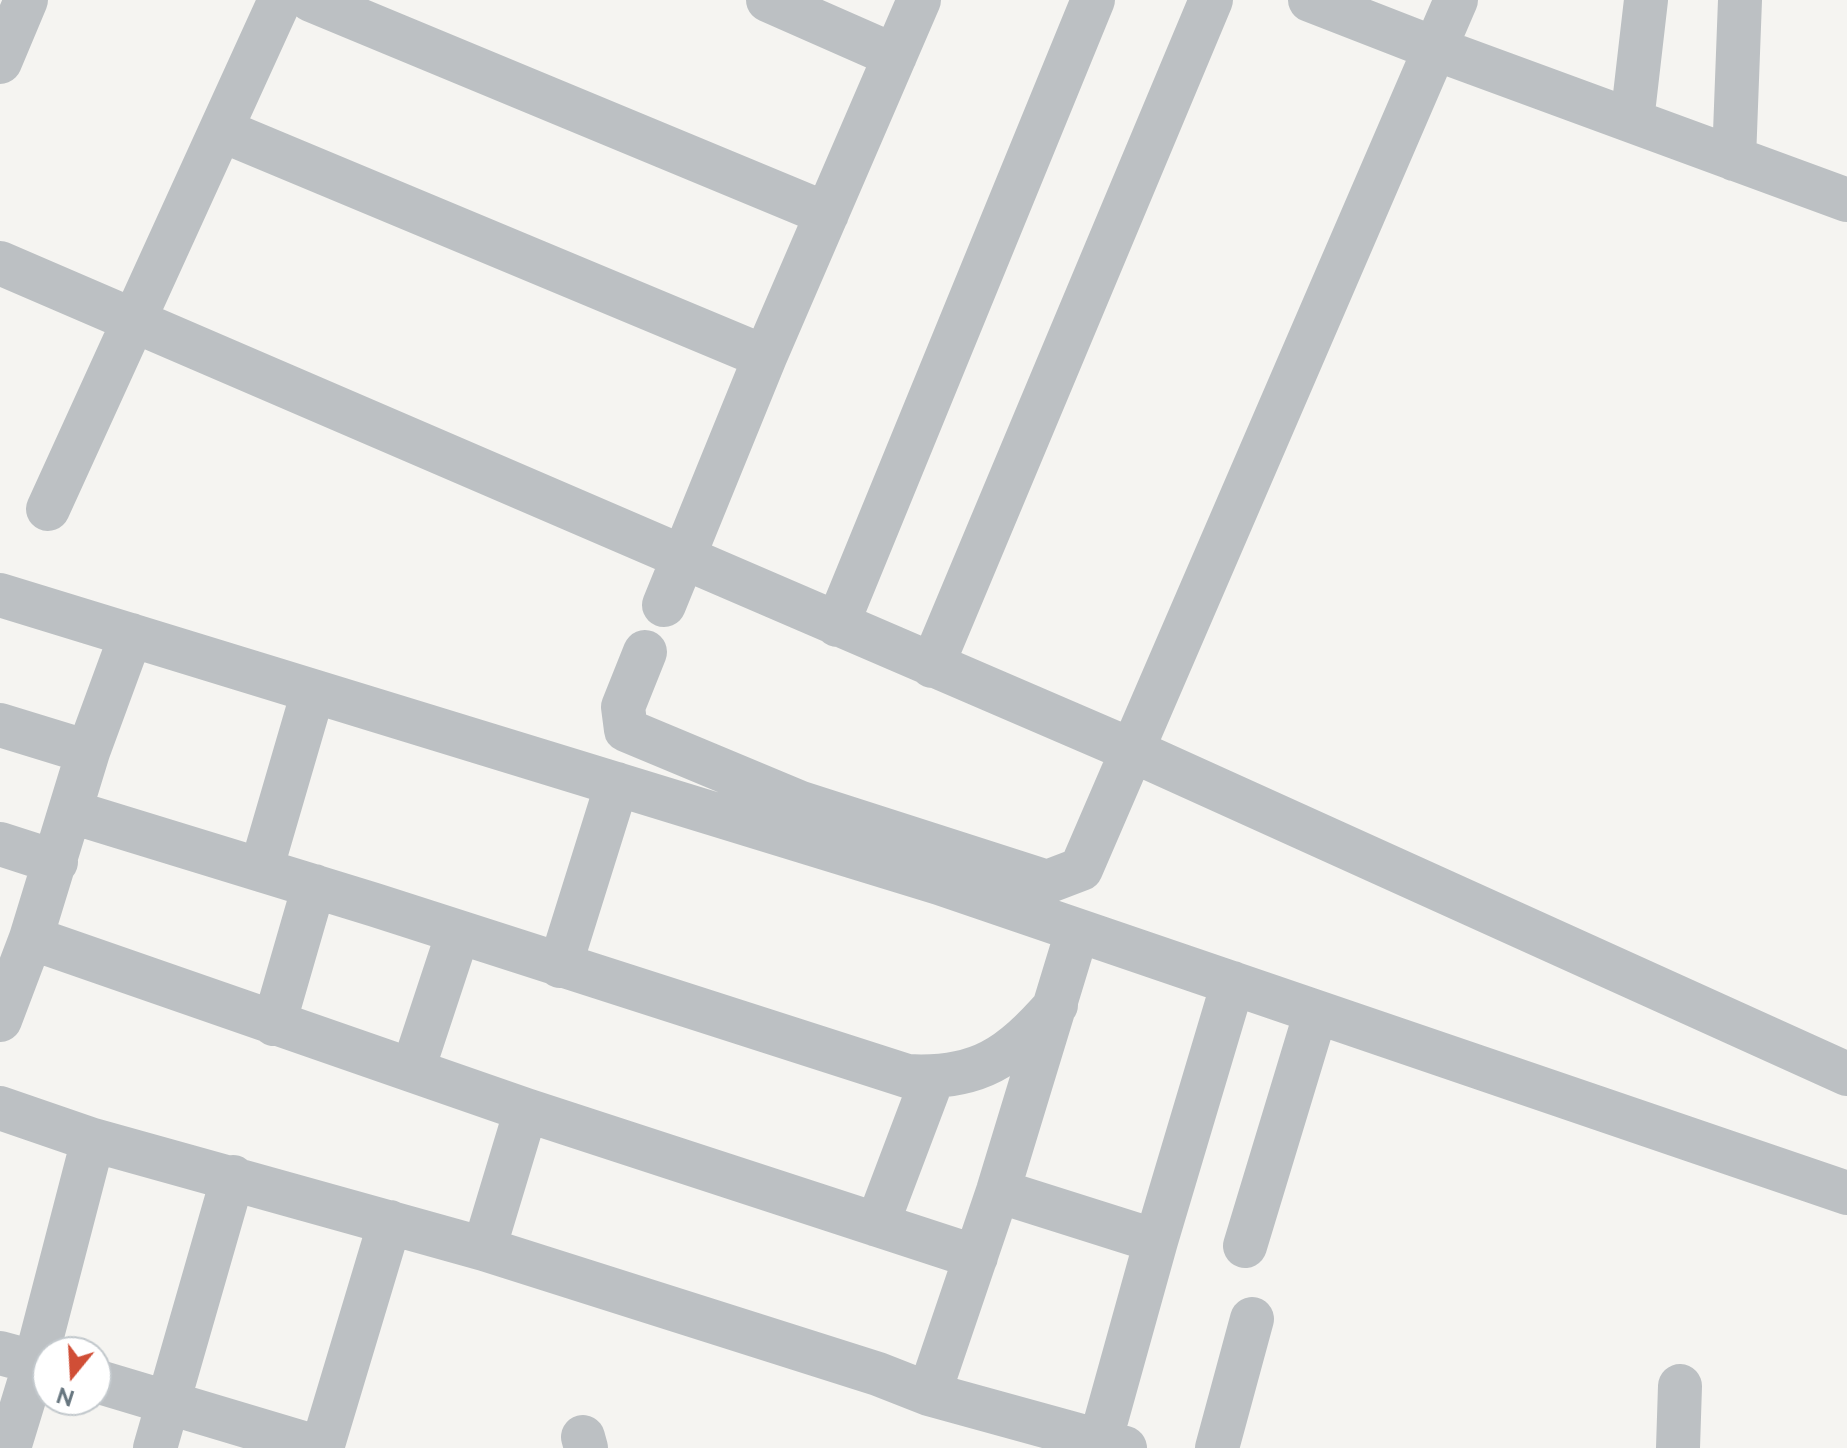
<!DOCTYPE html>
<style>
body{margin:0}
#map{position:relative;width:1847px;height:1448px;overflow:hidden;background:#f5f4f1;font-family:Raleway,sans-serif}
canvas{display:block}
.north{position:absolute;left:32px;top:1336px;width:80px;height:80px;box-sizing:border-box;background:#fff;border:2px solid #c2c8cc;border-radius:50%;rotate:198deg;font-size:22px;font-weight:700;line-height:32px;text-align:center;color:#67767f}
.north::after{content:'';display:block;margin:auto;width:28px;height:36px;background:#d04e36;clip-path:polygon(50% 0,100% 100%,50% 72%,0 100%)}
</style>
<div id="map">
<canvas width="1847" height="1448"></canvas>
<div class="north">N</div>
</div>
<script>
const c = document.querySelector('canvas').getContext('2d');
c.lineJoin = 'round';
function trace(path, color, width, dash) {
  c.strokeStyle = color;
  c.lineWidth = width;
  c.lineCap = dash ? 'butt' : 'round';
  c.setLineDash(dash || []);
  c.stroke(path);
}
const minor = new Path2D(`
 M311 0 827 214
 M768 0 895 56
 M1310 0 1436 49 1847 200
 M0 62 26 0
 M1632 121 1646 0
 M221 130 765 357
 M1734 159 1740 0
 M0 263 1131 750 1847 1074
 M48 509 280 0
 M0 595 939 883 1847 1193
 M664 605 765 357 919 0
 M837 625 1093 0
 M645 652 623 707 626 730 801 803 1047 882 1081 869 1456 0
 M932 666 1211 0
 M0 725 88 752
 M72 812 375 905 907 1076C979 1080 1010 1057 1056 1005
 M0 844 56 862
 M261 870 313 692
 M31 938 526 1110 976 1257
 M560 966 617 784
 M0 1020 31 938 88 752 131 635
 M274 1024 314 886
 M413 1069 458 933
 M0 1108 93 1140 484 1249 878 1374 929 1394 1125 1448
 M998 1191 1156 1241
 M877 1225 933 1077
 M1245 1246 1316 1012
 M484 1249 526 1110
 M0 1353 48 1366
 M96 1381 320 1448
 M929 1394 998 1191 1077 932
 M583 1437 586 1448
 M1100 1442 1156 1241 1233 983
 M9 1448 35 1363 93 1140
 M155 1448 233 1177
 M322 1448 390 1222
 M1217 1448 1252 1319
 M1678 1448 1680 1386`);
trace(minor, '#bcc0c3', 44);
</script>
